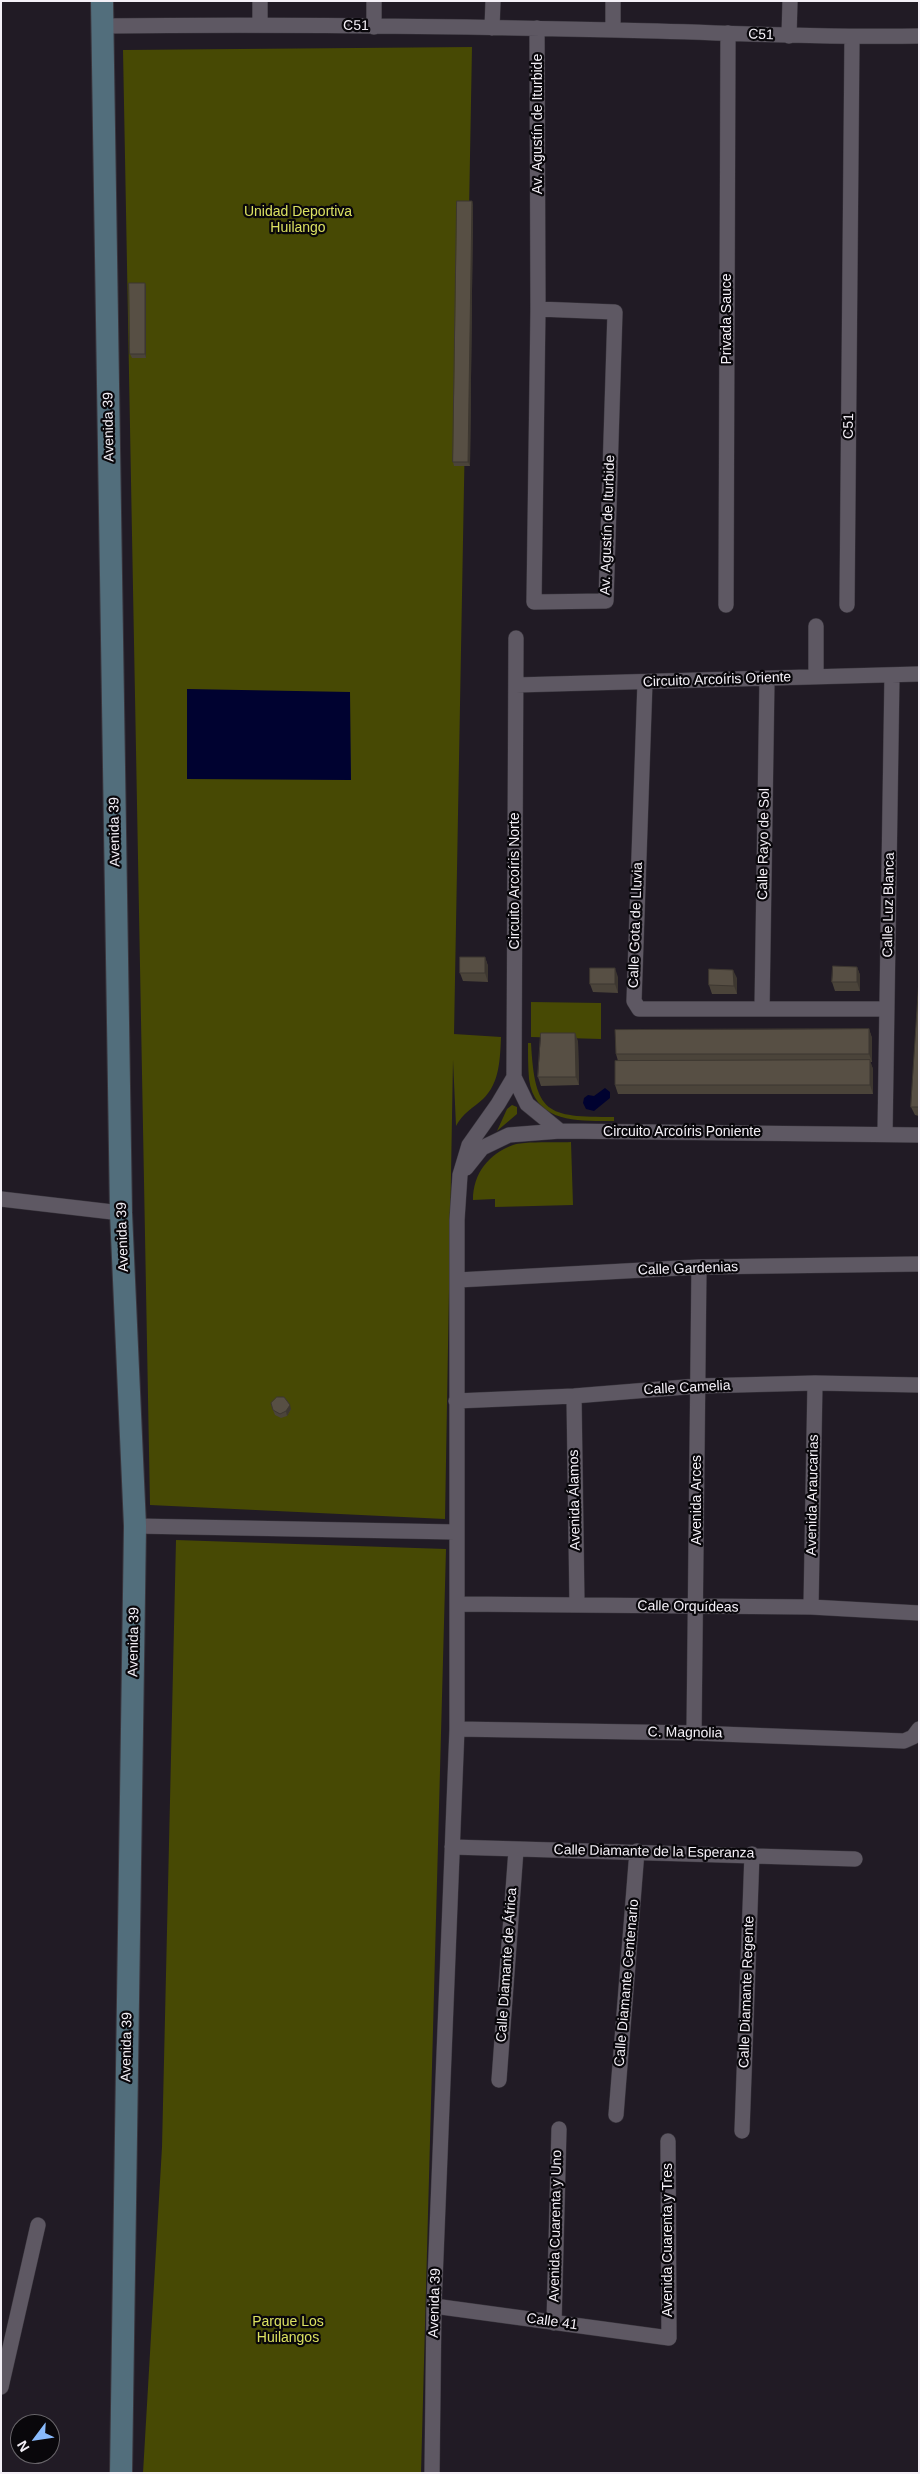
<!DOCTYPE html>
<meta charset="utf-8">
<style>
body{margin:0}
#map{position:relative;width:920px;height:2474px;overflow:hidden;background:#211b25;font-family:Helvetica,sans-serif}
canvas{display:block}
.frame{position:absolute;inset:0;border:2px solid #f4f0f7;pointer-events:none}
.north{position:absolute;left:10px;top:2414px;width:50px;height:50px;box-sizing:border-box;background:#09070b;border:1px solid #676469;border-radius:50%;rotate:239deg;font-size:14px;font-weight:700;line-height:20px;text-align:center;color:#f4f0f7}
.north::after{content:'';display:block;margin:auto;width:18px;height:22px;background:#89bafc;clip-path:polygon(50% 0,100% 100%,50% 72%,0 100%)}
</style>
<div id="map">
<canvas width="920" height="2474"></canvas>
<div class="frame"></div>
<div class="north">N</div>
</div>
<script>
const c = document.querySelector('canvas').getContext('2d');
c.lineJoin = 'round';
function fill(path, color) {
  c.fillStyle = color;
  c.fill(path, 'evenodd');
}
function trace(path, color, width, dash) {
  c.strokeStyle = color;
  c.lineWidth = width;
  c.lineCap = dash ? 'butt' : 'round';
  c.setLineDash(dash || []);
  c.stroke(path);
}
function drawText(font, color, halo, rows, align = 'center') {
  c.font = font + ' Helvetica,sans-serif';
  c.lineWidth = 4.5;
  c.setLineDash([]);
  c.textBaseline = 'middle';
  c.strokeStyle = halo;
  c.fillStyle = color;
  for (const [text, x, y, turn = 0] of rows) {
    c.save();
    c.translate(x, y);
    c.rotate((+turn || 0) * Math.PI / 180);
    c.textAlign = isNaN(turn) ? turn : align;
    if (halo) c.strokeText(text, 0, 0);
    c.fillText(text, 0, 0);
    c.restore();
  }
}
const green = new Path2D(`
 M472 47 454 1034 501 1037C500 1058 500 1083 483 1099 473 1108 463 1113 456 1126L453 1060 445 1519 150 1505 123 50Z
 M531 1002 601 1003V1039L531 1037Z
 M528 1043H531C535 1114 546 1117 614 1117V1121C580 1121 535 1124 529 1079 528 1067 528 1055 528 1043Z
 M512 1105 517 1107V1114L497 1131 507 1109Z
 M571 1142 573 1205 495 1207V1199L473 1200C473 1173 489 1154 513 1145 524 1141 558 1143 571 1142Z
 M176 1540 446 1549 421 2473H143L162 2147Z`);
const water = new Path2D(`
 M187 689 350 692 351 780 187 779Z
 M605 1088 610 1092V1098L594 1111 586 1109 583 1103 584 1098 588 1095 594 1096Z`);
const street = new Path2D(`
 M260 1V24
 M102 26C273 24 444 26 615 30 716 32 817 38 919 36
 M374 27V1
 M492 28 493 1
 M537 28 538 309 534 602 606 601 615 312 538 309
 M613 30V1
 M789 36 790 1
 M726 605 728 33
 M847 605 852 37
 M816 626V677
 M645 682 634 1001 639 1009H887
 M516 685 919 674
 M762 1009 767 679
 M514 1077 527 1104 560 1131
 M885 1134 892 675
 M466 1168 482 1148 509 1135 560 1131 919 1135
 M1 1199 121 1213
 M458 1280 699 1267 919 1264
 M574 1396 577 1605
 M456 1401 574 1396 698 1386 815 1383 919 1385
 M135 1526 455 1532
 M458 1604 811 1607 919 1613
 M811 1607 815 1383
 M457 1729 694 1733 904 1741 913 1737 919 1729
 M694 1733 699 1267
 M452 1847 855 1859
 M499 2080 516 1850
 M616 2115 637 1851
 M742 2131 752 1854
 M434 2306 669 2338 668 2141
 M554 2323 559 2129
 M1 2387 38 2225
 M432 2473 434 2306 457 1729V1220L460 1175 469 1145 498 1104 514 1077 516 638`);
const secondary = new Path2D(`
 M102 1 121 1213 135 1526 121 2473`);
const wall = new Path2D(`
 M472 201 473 206 470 466H454L453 462Z
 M146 287V358H132L130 354Z
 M485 957 488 966V982L463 981 460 973Z
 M857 967 860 975V991H835L832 982Z
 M618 977V993L593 992 590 984Z
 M737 978V994H712L709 985Z
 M919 979V1116L915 1115 911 1107Z
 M869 1029 872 1038V1062H870L873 1069V1094H618L615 1085 618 1061 616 1054Z
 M578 1041 579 1085 541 1086 538 1077Z
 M291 1409 287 1416 281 1418 275 1415 273 1410Z`);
const shadedWall = new Path2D(`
 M472 201 473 206 470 466 468 462Z
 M145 283 146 287V358L145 354Z
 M485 957 488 966V982L485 973Z
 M857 967 860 975V991L857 982Z
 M615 968 618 977V993L615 984Z
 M733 970 737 978V994L734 986Z
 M869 1029 872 1038V1062L869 1054Z
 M575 1033 578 1041 579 1085 576 1077Z
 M870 1060 873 1069V1094L870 1085Z
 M290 1405 291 1409 287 1416 286 1411Z`);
const building = new Path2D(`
 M457 201H472L468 462H453Z
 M129 283H145V354H130Z
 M460 957H485V973H460Z
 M833 966 857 967V982H832Z
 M590 968H615V984H590Z
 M709 969 733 970 734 986 709 985Z
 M919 979V1107H911Z
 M869 1029V1054H616L615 1030Z
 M541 1033H575L576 1077H538Z
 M870 1060V1085H615V1061Z
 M277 1397H284L290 1405 286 1411 280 1414 273 1410 271 1403Z`);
const streetNames = [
 ["C51",356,26,1],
 ["C51",761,35,3],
 ["Av. Agustín de Iturbide",538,124,-90],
 ["Privada Sauce",727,319,-90],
 ["C51",849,426,-89],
 ["Avenida 39",109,427,-91],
 ["Av. Agustín de Iturbide",608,525,-88],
 ["Circuito Arcoíris Oriente",717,680,-2],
 ["Avenida 39",115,832,-91],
 ["Calle Rayo de Sol",764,844,-89],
 ["Circuito Arcoíris Norte",515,881,-90],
 ["Calle Luz Blanca",889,905,-89],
 ["Calle Gota de Lluvia",636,925,-88],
 ["Circuito Arcoíris Poniente",682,1132],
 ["Avenida 39",123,1237,-92],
 ["Calle Gardenias",688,1269,-2],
 ["Calle Camelia",687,1388,-3],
 ["Avenida Araucarias",813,1495,-89],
 ["Avenida Álamos",575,1500,-91],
 ["Avenida Arces",697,1500,-90],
 ["Calle Orquídeas",688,1607,1],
 ["Avenida 39",134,1642,-89],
 ["C. Magnolia",685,1733,1],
 ["Calle Diamante de la Esperanza",654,1852,1],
 ["Calle Diamante de África",507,1965,-86],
 ["Calle Diamante Centenario",627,1983,-85],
 ["Calle Diamante Regente",747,1992,-88],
 ["Avenida 39",127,2047,-89],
 ["Avenida Cuarenta y Uno",556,2226,-89],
 ["Avenida Cuarenta y Tres",668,2240,-90],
 ["Avenida 39",435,2303,-88],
 ["Calle 41",552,2322,8]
];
const parkNames = [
 ["Unidad Deportiva",298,212],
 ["Huilango",298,228],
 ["Parque Los",288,2322],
 ["Huilangos",288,2338]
];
fill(green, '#474904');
fill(water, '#000230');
trace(street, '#39353d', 16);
trace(secondary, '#39353d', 24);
trace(street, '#5e5863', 15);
trace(secondary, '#526e7c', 22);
fill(wall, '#4b443a');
fill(shadedWall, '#3d3730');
fill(building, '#574f44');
trace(building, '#3d3730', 1);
drawText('14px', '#f4f0f7', '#09070b', streetNames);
drawText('14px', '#dbe161', '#09070b', parkNames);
</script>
